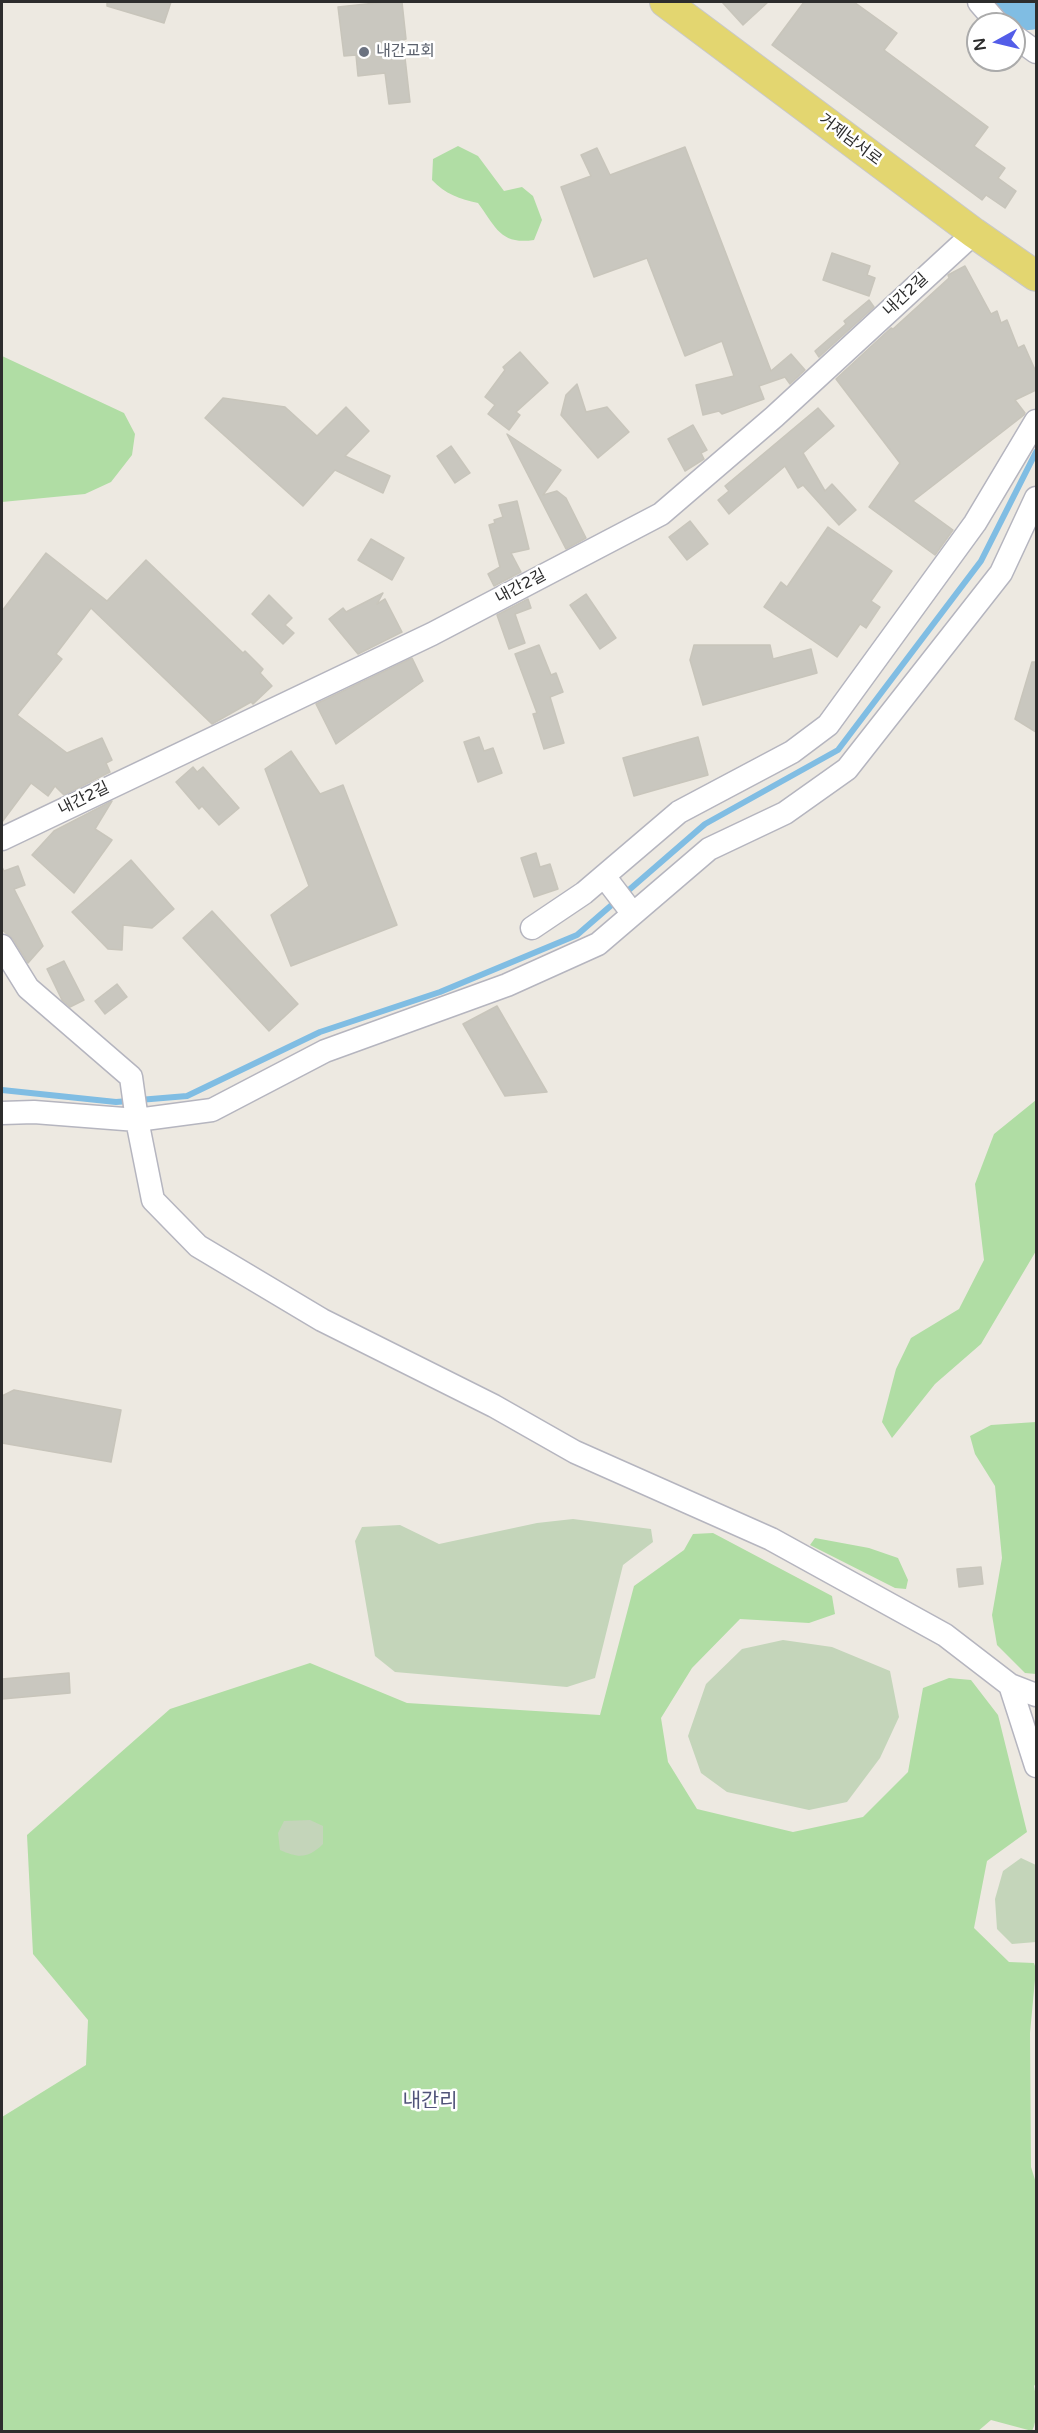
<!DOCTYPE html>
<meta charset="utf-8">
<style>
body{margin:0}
#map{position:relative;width:1038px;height:2433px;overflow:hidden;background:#ede9e1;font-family:"Varela Round",sans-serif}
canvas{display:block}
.frame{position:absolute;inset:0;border:3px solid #2d2d2d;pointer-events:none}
.north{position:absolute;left:966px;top:12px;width:60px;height:60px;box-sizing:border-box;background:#fff;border:2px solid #ababab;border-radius:50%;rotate:262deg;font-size:16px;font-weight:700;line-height:24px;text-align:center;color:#2d2d2d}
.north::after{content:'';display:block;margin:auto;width:21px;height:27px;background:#535de8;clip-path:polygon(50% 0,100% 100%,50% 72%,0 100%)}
</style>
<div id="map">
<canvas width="1038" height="2433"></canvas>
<div class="frame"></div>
<div class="north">N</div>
</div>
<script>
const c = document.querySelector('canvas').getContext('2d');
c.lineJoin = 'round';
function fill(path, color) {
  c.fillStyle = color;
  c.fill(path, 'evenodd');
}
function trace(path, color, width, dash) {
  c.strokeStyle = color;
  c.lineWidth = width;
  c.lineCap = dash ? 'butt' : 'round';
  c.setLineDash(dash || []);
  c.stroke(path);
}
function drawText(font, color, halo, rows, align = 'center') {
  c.font = font + ' "Varela Round","Noto Sans KR",sans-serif';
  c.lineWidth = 5;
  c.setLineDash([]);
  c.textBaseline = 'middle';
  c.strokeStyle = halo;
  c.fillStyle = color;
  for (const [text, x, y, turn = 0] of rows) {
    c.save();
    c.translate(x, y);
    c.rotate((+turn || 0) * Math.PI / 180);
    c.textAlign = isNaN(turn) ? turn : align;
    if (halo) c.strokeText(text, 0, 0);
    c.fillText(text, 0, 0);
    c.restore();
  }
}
const green = new Path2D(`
 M458 146 478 156 504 191 522 187 533 196 542 220 534 240C500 245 496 227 478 203 460 199 445 194 432 180L433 159Z
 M2 356 124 413 135 434 132 455 111 482 85 494 2 502Z
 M1036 1100V1251L981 1344 935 1384 892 1438 882 1422 896 1369 911 1338 959 1309 984 1260 975 1184 994 1134Z
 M1036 1422V1674L1025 1673 997 1645 992 1615 1002 1558 995 1486 975 1454 970 1436 991 1425Z
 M713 1533 832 1596 835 1614 809 1623 740 1619 692 1668 661 1718 668 1762 697 1809 793 1832 863 1817 908 1772 923 1688 949 1678 971 1680 998 1715 1027 1832 987 1861 974 1928 1009 1962 1034 1963 1036 1969 1030 2033 1031 2167 1036 2183V2383L1034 2386C1037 2400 1038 2420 1032 2431L991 2420 977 2432H2V2117L86 2065 88 2020 33 1954 27 1835 170 1709 310 1663 407 1703 600 1715 634 1586 684 1550 693 1534Z
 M815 1538 869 1548 898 1558 908 1580 906 1589 895 1588 810 1545Z`);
const cemetery = new Path2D(`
 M573 1519 651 1529 653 1542 623 1565 595 1678 567 1687 395 1672 375 1656 355 1541 362 1527 400 1525 439 1544 537 1523Z
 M783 1640 832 1647 890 1671 899 1717 880 1758 847 1802 809 1810 727 1792 701 1773 688 1736 706 1684 742 1649Z
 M310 1820 323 1826V1844C308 1859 298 1858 280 1850L278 1833 284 1821Z
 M1021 1858 1036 1865V1942L1012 1944 997 1929 995 1899 1003 1871Z`);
const water = new Path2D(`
 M989 2H1036V29C1016 35 1002 15 989 2Z`);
const stream = new Path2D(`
 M2 1090 116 1102 129 1101
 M139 1100 187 1096 320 1032 440 992 577 935 705 824 838 750 981 561 1036 452`);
const building = new Path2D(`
 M107 2H171L164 23 107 6Z
 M385 2H402L406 39 403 40 410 102 389 104 385 73 358 76 356 55 344 56 338 7Z
 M722 2H768L743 25Z
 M804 2H854L897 33 884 50 988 127 974 146 1005 168 998 178 1016 191 1005 208 986 195 982 200 772 45Z
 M685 147 771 371 791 354 805 370 790 384 785 377 759 386 764 399 722 414 719 411 703 415 696 385 734 376 722 341 685 356 647 258 594 277 561 187 591 176 581 155 597 148 610 175Z
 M832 253 870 266 867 275 875 278 869 296 823 280Z
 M965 266 991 314 997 311 1001 323 1007 320 1018 348 1024 345 1036 372V390L1015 400 1025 413 1024 415 913 501 953 530 935 555 869 507 900 463 836 379 891 328 893 329 949 278 948 275Z
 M869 300 874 307 819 357 815 351 846 324 844 321Z
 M520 352 548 383 516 412 520 415 509 430 488 414 495 405 485 397 505 370 503 367Z
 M577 384 586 412 607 407 629 432 598 458 561 415 566 395Z
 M223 398 285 407 317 436 346 407 369 431 345 456 390 476 383 493 335 470 303 506 205 418Z
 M818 408 834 426 803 453 825 491 832 484 856 510 839 525 803 485 798 488 785 466 729 514 718 500 729 491 725 486Z
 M693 425 707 450 701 453 704 459 685 471 668 439Z
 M507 434 561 470 543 495 557 491 566 498 586 538 566 549Z
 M451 446 470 473 455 483 437 456Z
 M517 501 529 549 511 553 521 572 494 586 488 574 500 567 489 525 495 523 494 520 503 517 499 505Z
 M690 521 708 544 687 560 669 537Z
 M828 527 892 571 871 601 880 607 866 628 860 624 837 657 764 607 781 582 787 587Z
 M371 539 404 558 392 580 358 560Z
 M46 553 107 601 146 560 243 653 245 651 263 669 260 673 272 686 253 704 251 702 212 724 91 608 56 654 62 659 17 715 67 753 102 738 112 760 106 763 110 772 64 795 55 786 48 796 31 783 2 822V611Z
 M383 593 377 604 385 599 402 632 358 654 329 619 343 608 346 612Z
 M586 594 616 638 600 649 570 605Z
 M269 595 292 618 285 625 294 633 283 644 252 614Z
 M528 599 531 608 515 614 525 643 509 649 497 615Z
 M539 645 551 675 556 673 563 692 550 697 564 743 544 749 533 714 537 713 515 654Z
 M694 645H770L773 659 811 649 817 673 703 705 690 660Z
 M412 658 423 681 336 744 316 704Z
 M1032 662H1036V732L1015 719Z
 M479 737 484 751 493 748 502 773 478 782 464 742Z
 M698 737 708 775 634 796 623 758Z
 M291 751 320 794 343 785 397 925 291 966 271 915 309 886 265 769Z
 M193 767 197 772 203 767 239 808 219 825 202 806 199 809 176 782Z
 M112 801 95 829 112 840 74 893 32 855 54 831Z
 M536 853 540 867 550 864 558 889 534 897 521 858Z
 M131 860 174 909 152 928 123 925 122 950 108 949 72 912Z
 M18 866 25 885 14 889 43 946 28 963 13 939 2 930V867L4 871Z
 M212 911 298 1004 269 1031 183 938Z
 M64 961 84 1000 70 1007 62 1000 47 969Z
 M117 984 127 997 105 1014 95 1001Z
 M497 1006 547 1092 505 1096 463 1024Z
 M14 1390 121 1410 111 1462 2 1443V1396Z
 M981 1567 983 1584 959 1587 957 1569Z
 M69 1673 70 1693 2 1699V1679Z`);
const minor = new Path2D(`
 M979 2 998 24
 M1014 36 1036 52
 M2 839 432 634 661 514 774 417 974 233
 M604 876 633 914
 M532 928 584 893 679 812 792 752 828 725 975 523 1036 421
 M2 946 28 988 131 1077 137 1120 153 1200 198 1246 322 1320 494 1406 575 1452 771 1539 945 1635 1010 1685 1036 1695
 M2 1113 34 1112 137 1120 212 1110 325 1051 507 985 598 944 709 849 785 813 847 769 1001 573 1036 498
 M1010 1685 1036 1766`);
const major = new Path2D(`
 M665 2 974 233 1036 276`);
const markers = [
 [364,52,6,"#6b7280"]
];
const worshipNames = [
 ["내간교회",376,52]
];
const streetNames = [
 ["거제남서로",850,140,37],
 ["내간2길",906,295,-43],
 ["내간2길",521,587,-28],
 ["내간2길",84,799,-26]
];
const quarterNames = [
 ["내간리",430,2102]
];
fill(green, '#b0dda4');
fill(cemetery, '#c4d5ba');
fill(water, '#80bde3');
trace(stream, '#80bde3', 6);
fill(building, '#c9c7bf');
trace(building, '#c8c5bb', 1.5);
trace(minor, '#b5b5bf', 25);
trace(major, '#c8c8c8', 32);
trace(minor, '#fff', 22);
trace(major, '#e3d670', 30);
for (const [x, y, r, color] of markers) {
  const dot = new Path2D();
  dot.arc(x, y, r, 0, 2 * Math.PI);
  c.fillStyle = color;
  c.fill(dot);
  trace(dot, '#fff', 2);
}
drawText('16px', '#5b616d', '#fff', worshipNames, 'left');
drawText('16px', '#2d2d2d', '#fff', streetNames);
drawText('20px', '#51547a', '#fff', quarterNames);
</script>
